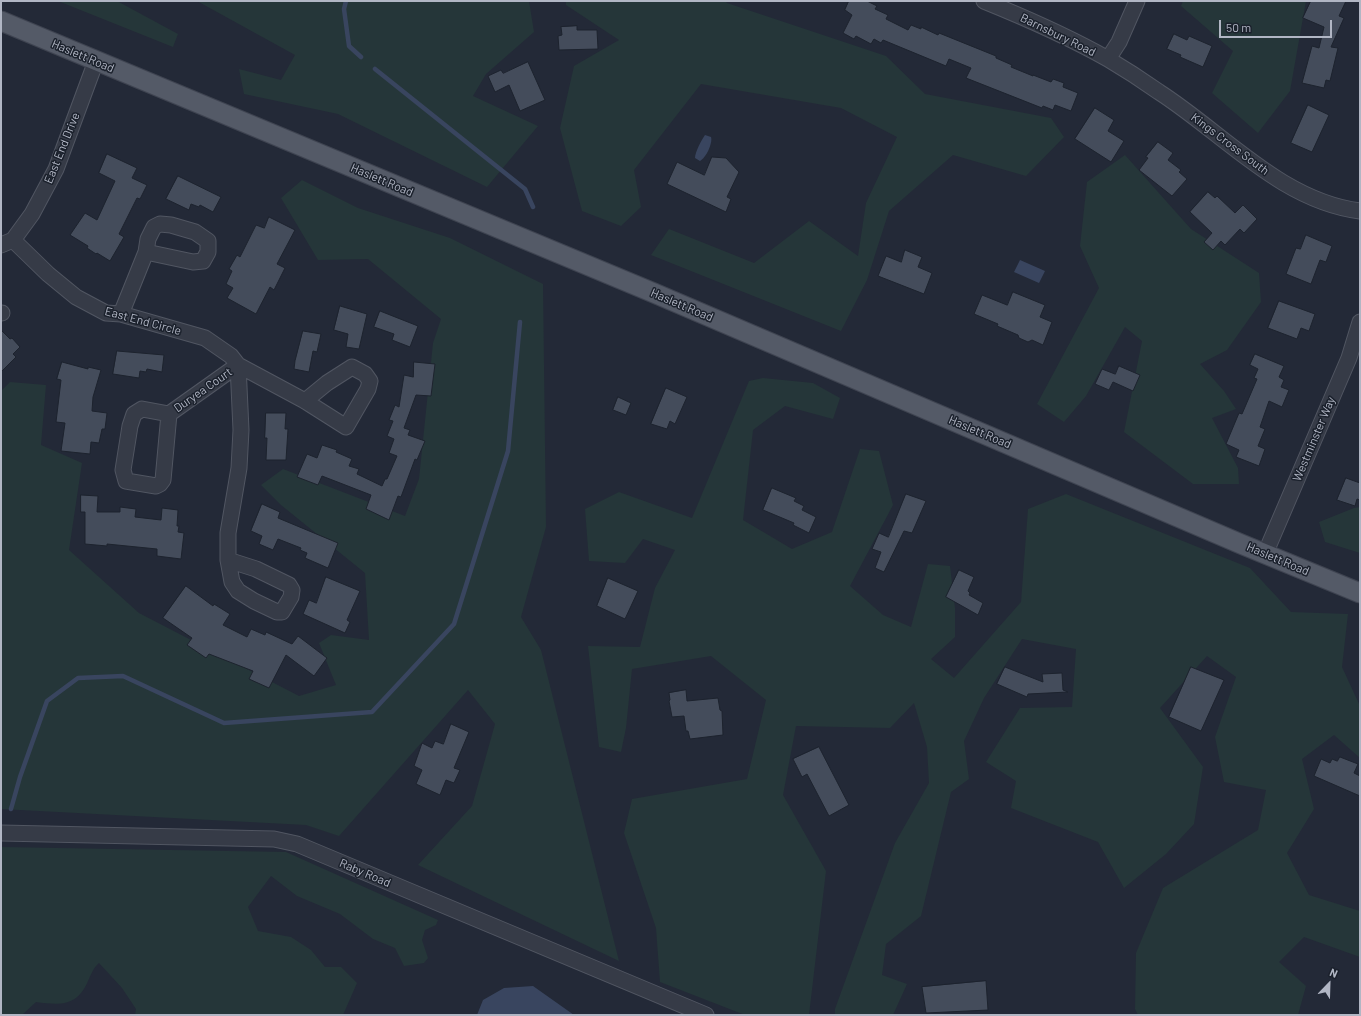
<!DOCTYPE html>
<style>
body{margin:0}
#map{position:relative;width:1361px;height:1016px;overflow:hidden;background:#232937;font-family:Barlow,sans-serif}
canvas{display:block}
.frame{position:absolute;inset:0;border:2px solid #b1b6c4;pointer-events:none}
.north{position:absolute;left:1309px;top:964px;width:40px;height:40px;-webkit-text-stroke:3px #1b212c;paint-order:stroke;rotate:23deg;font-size:11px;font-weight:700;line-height:16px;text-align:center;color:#b1b6c4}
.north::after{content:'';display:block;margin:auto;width:14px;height:18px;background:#b1b6c4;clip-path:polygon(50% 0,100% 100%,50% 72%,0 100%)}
.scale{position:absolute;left:1219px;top:20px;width:113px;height:18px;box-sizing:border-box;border:2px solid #b1b6c4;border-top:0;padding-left:5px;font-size:12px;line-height:14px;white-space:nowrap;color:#b1b6c4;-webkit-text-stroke:3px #1b212c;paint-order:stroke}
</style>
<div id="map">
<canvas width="1361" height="1016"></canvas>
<div class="frame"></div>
<div class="north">N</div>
<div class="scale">50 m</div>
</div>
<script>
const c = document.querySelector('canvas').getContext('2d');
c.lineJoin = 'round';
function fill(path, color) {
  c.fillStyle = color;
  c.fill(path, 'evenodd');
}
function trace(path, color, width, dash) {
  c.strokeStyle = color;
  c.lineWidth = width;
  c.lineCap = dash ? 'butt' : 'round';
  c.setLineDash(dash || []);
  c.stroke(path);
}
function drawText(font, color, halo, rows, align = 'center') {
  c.font = font + ' Barlow,sans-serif';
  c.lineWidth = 3;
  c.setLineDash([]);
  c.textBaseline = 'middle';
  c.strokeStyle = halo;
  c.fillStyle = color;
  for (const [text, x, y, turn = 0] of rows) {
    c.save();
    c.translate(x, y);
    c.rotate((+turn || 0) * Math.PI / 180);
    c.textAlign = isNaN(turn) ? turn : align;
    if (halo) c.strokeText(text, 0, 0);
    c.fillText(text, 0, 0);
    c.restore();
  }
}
const green = new Path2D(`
 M58 1H117L178 34 173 47Z
 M197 1H529L534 32 486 74 473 96 538 126 487 187 338 114 244 94 239 69 281 80 295 55Z
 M566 1H725L727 3 886 56 925 94 1051 118 1064 137 1026 176 953 155 889 211 867 280 841 331 651 255 669 229 754 263 809 221 858 256 866 203 897 137 841 108 701 84 634 170 641 207 621 226 582 211 560 128 574 66 619 40 566 5Z
 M1183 1H1306L1290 91 1258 133 1212 93 1233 51 1181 6Z
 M1125 155 1191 229 1259 273 1261 302 1227 350 1200 364 1224 391 1236 409 1212 418 1238 468 1239 484H1193L1124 432 1142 341 1125 327 1086 396 1064 422 1037 404 1099 288 1080 246 1087 182Z
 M302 180 358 208 450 238 543 284 546 527 521 617 541 650 619 961 418 865 472 806 495 724 468 690 339 836 306 825 1 809V391L10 382 46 385 41 445 82 463 69 550 139 613 299 696 336 685 319 643 331 635 369 640 365 573 281 505 261 485 283 469 405 516 419 479 433 343 441 319 368 259 318 260 281 198Z
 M763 378 813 383 840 398 833 419 785 406 753 430 743 520 792 549 832 532 860 449 879 451 893 505 850 586 883 615 911 627 928 564 950 566 955 608V637L931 659 954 678 1021 602 1028 509 1066 494 1250 568 1291 612 1348 614 1342 667 1360 706V758L1334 735 1302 759 1314 809 1287 853 1309 895 1360 911V957L1304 937 1279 962 1306 986 1298 1015H1138L1135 1009 1136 953 1163 888 1258 830 1266 790 1224 782 1215 737 1236 677 1207 656 1160 708 1203 767 1194 824 1166 854 1124 888 1098 842 1011 808 1016 781 986 762 1020 708 1072 707 1076 649 1022 639 984 698 964 741 969 779 951 792 921 916 886 944 882 975 907 984 893 1015H835V1009L895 843 929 783 927 747 914 703 890 728 796 726 783 795 826 871 809 1015H745L660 982 656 928 624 833 632 799 747 779 766 700 711 656 632 669 626 728 621 752 599 747 588 646 640 647 655 588 675 550 643 539 625 563 589 561 585 509 619 492 692 518 749 381Z
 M1360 507V553L1325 542 1319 522 1354 508Z
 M1 847 286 852 438 920 436 925 425 930 422 940 428 958 424 963 404 966 395 948 373 939 340 914 297 896 271 876 248 907 258 931 291 937 311 950 325 967H341L357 983 343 1015H135L136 1009 122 988 99 963C93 968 91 975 88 981 77 1007 60 1005 36 1002L22 1015H1Z`);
const water = new Path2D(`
 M705 135 711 137C713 143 706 158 700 161L695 158C695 152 702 139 705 135Z
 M1020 260 1045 271 1039 283 1014 272Z
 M533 986 574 1015H477L483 1000 504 988Z`);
const stream = new Path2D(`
 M346 1 344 9 349 46 361 57
 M375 69 525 189 533 207
 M11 809 20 777 47 701 78 678 123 676 224 723 372 712 454 624 508 451 520 322`);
const building = new Path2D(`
 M849 1H867L877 6 875 9 888 15 886 19 908 30 911 25 921 29V27L938 35 939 33 996 56V58L1012 65 1011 67 1033 76V75L1051 82 1053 79 1064 83 1063 87 1078 93 1071 111 1055 105 1053 110 1043 106 1042 108 966 78 971 68 949 59 946 66 883 40 881 43 874 39 871 44 856 36 854 39 843 33 852 15 845 10Z
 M1311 1H1346L1339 16 1344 18 1331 47 1338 48 1330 81 1326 80 1324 88 1302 83 1312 46 1319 48 1324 27 1303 18Z
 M577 26V30H597L598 49 559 50 558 36 562 35 561 27Z
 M1174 34 1187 40 1189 36 1212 46 1203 67 1180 57 1181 55 1167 49Z
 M528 62 545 100 520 111 509 85 495 92 488 76 501 70 503 73Z
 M1308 105 1329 115 1312 152 1291 143Z
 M1095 108 1114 120 1108 131 1124 141 1111 162 1075 139Z
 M1158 142 1173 153 1168 160 1181 170 1179 172 1187 179 1172 196 1139 170 1148 158 1146 157Z
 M107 154 137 168 132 178 147 185 140 199 137 198 119 234 124 237 110 261 97 253 96 254 87 248 88 246 70 235 85 213 97 220 115 181 99 173Z
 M712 157 726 158 739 172 727 197 731 199 726 212 667 184 677 162 704 175Z
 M178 176 221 197 213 212 200 205 199 207 191 204 189 210 166 199Z
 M1208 192 1215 198 1217 196 1235 213 1243 205 1257 219 1244 233 1240 229 1225 245 1221 241 1213 250 1204 242 1212 233 1190 212Z
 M269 217 295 230 277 264 285 268 274 290 270 287 256 314 227 298 233 288 226 284 232 271 229 269 237 255 240 257 256 225 264 228Z
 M1306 235 1332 246 1326 262 1320 260 1311 284 1286 274 1296 248 1300 249Z
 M905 250 922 257 918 267 932 273 924 294 878 276 886 256 901 262Z
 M1013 292 1045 305 1040 317 1052 322 1043 345 1032 340 1028 342 1019 338 1018 335 997 326 998 324 974 314 982 295 1007 305Z
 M1279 301 1315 314 1309 331 1301 328 1297 339 1268 328Z
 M340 306 367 314 359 349 346 347 348 334 334 330Z
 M380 311 418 326 410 347 392 340 394 334 374 327Z
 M1 330 10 339 12 338 20 347 13 354 16 357 1 372Z
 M303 331 321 334 317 352 313 351 309 372 294 369 295 361Z
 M117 351 164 355 162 372 147 369 146 372 140 371 139 378 113 374Z
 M1255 354 1284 366 1279 377 1284 380 1281 387 1289 390 1282 407 1269 401 1260 427 1265 429 1258 446 1265 449 1259 466 1236 457 1239 450 1226 444 1239 413 1242 414 1257 379 1254 378 1258 369 1250 365Z
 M62 362 88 369V367L101 370 93 397 92 411 107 413 105 429H102L99 443 91 442 90 454 61 451 65 423 56 422 61 380 57 379Z
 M414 362 435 364 431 396 416 395 404 428 410 430 408 435 425 441 417 460 415 459 401 497 398 496 389 520 366 509 371 495 322 476 318 485 297 477 307 454 317 458 322 445 337 450 336 452 352 459 349 466 359 469 357 474 382 486 385 479H387L397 456 389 453 394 439 387 436 393 421 389 420 395 405 399 407 404 375 413 377Z
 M1119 366 1140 375 1133 391 1113 382 1109 390 1095 384 1102 369 1115 374Z
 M666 388 687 397 675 424 670 421 667 429 651 424Z
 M618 397 631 403 626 415 613 410Z
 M266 413H286L285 429H288L286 460H266L267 438H265Z
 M1346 478 1360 483V500L1357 499 1355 506 1337 500Z
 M772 488 796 498 794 501 804 506 802 510 816 517 809 533 793 525 794 523 763 510Z
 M906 494 926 501 912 533 904 531 884 572 875 568 881 552 872 549 879 533 888 537Z
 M81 495 98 496 97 512H120V507L136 509 135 517 161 520 162 508 178 510 177 526H179L178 532 184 533 181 559 157 556V549L107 544V546L85 544V512H81Z
 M262 504 280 512 278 518 338 543 328 568 305 558 307 553 300 550 301 548 278 539 273 550 259 544 262 536 251 531Z
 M959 570 974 577 968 591 970 593 969 595 983 603 978 615 946 597Z
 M326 577 360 591 347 620 350 622 345 633 303 614 309 600 316 603Z
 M608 578 638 591 625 619 597 606Z
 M186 586 213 606 214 604 230 614 223 625 247 637 251 629 265 635 266 632 292 644 298 636 327 658 314 676 286 655 269 688 249 679 253 671 209 654 206 658 187 645 192 638 163 618Z
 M1005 667 1043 682 1042 674 1062 673 1063 690 1068 692 1028 694 1027 697 997 684Z
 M1191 667 1224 680 1201 731 1169 717Z
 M686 690 687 701 718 698 720 710 722 711 723 735 690 739 688 731H686L684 716 672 717 669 701 670 700 669 693Z
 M451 724 469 732 454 768 460 770 454 783 446 780 440 795 416 784 422 770 414 766 422 743 432 748 435 741 443 744Z
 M819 747 849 805 829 816 807 774 802 777 793 759Z
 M1340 757 1358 764 1354 773 1360 776V796L1314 776 1321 759 1330 763 1332 759 1337 761Z
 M986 981 988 1010 926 1013 922 987Z`);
const minor = new Path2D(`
 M984 1C1026 18 1069 37 1108 59 1125 69 1142 80 1159 92 1223 133 1281 201 1360 211
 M1108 59 1119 42 1137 1
 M13 240 48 274 76 297 106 313 121 314 205 338 231 356 238 365 305 401 346 427 368 389 370 381 365 374 352 367 327 383 305 401
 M1 245 13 240 32 214 56 169 96 61
 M1 313H2
 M121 314 146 252 148 239 154 227 160 224 171 225 195 232 208 241V252L203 261 193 262 146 252
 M169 414 163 480 160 484 156 486 126 481 123 470 130 426 134 414 142 409 169 414 238 365
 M1265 554 1349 358 1360 322
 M228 560 256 569 289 585 292 590 291 597 282 612H277L254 601 238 591 232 582 228 560V533L239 468 241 430 238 365
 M1 833 274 839 297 844 706 1015`);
const major = new Path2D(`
 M1 21 654 293 1241 544 1360 593`);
const streetNames = [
 ["Barnsbury Road",1058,35,26],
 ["Haslett Road",83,56,23],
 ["Kings Cross South",1230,144,37],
 ["East End Drive",62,148,-68],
 ["Haslett Road",382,180,23],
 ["Haslett Road",682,305,23],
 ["East End Circle",143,321,15],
 ["Duryea Court",203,390,-35],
 ["Haslett Road",980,432,23],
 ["Westminster Way",1314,439,-67],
 ["Haslett Road",1278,559,23],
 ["Raby Road",365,873,23]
];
fill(green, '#253639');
fill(water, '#39455f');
trace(stream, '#39455f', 4.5);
fill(building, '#444c5b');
trace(building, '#1d232e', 1);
trace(minor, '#515662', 17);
trace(major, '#3f4451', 21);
trace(minor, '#363b47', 15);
trace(major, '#545a67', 19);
drawText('12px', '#b1b6c4', '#1b212c', streetNames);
</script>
